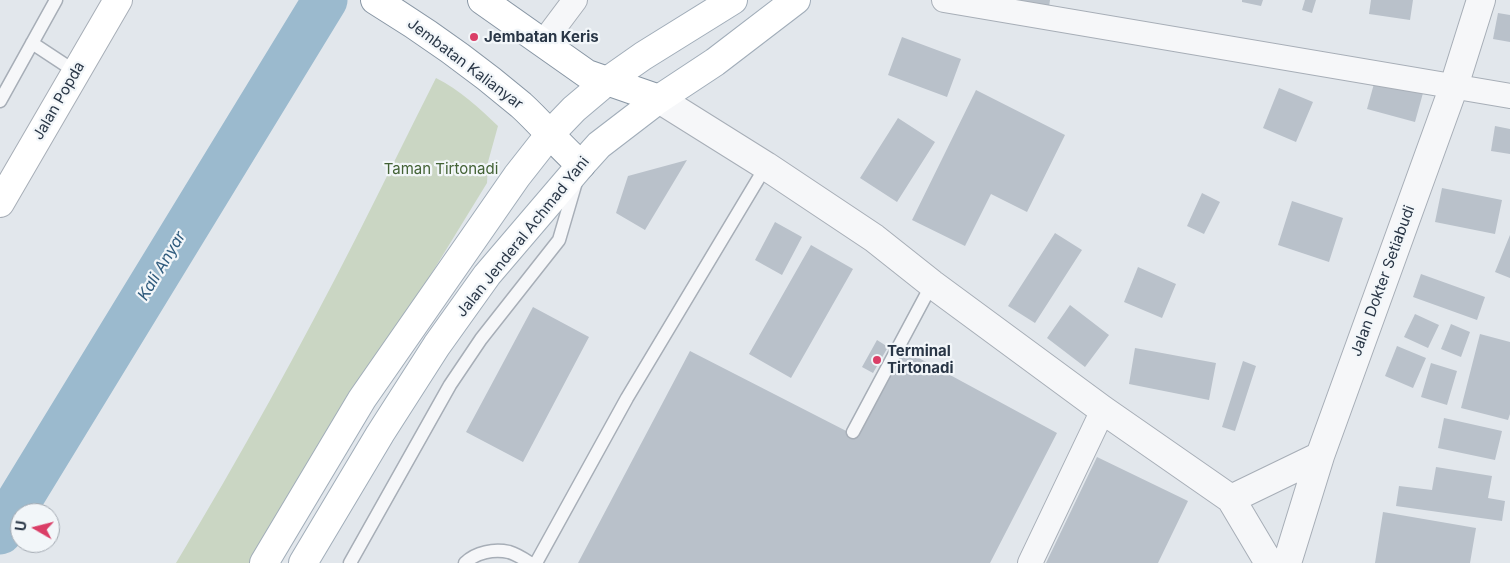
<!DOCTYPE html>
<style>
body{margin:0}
#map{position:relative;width:1510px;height:563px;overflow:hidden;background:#e2e7ec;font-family:Inter,sans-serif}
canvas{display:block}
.north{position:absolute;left:10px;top:503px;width:50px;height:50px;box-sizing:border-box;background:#f2f6f9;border:1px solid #a2a9b1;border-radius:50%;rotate:278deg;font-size:14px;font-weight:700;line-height:20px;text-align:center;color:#293646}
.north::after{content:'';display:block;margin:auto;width:18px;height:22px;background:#da3e67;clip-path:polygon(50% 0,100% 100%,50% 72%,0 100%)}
</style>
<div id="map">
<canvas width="1510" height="563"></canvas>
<div class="north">U</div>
</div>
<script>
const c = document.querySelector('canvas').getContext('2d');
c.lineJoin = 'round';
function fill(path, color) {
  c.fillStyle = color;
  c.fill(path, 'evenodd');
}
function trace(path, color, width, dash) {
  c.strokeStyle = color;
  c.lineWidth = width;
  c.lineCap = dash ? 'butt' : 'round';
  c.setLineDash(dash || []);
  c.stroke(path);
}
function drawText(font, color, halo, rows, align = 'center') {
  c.font = font + ' Inter,sans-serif';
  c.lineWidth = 4.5;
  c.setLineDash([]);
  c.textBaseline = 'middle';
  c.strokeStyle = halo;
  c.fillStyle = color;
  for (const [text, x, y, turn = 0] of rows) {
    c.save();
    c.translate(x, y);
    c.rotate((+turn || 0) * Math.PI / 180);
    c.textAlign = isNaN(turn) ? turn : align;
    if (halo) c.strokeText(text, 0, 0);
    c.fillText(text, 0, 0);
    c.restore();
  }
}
const green = new Path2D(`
 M436 78C460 90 479 108 498 126L488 162 487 183 254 563H176C240 457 300 348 356 238 383 185 409 131 436 78Z`);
const river = new Path2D(`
 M0 532 325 0`);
const building = new Path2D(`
 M1011 0H1050L1049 7Z
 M1242 0H1263L1261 6 1242 2Z
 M1305 0H1316L1312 13 1302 10Z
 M1371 0H1413L1410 20 1369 14Z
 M1498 13 1510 15V42L1493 39Z
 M902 37 961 59 947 97 888 75Z
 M1375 80 1423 93 1415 122 1367 109Z
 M1279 88 1313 102 1296 142 1263 128Z
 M976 90 1065 135 1027 212 991 194 965 246 912 220Z
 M898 118 935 142 897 202 860 178Z
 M1495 126 1510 129V154L1491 151Z
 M687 160 645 230 616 213 628 176Z
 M1442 188 1502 200 1495 234 1435 222Z
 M1202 193 1220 202 1204 234 1187 226Z
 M1292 201 1343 218 1329 262 1278 245Z
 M775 222 802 237 782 275 755 260Z
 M1055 233 1082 250 1035 323 1008 306Z
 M1510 235V278L1495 272Z
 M811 245 853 269 791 378 749 354Z
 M1138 267 1176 284 1162 318 1124 302Z
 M1421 274 1485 297 1477 320 1413 297Z
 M1070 305 1109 335 1085 367 1047 338Z
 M533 307 589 337 523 462 466 432Z
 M1415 314 1439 325 1428 348 1404 337Z
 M1451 324 1470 332 1461 357 1441 349Z
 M1480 334 1510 342V414L1508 420 1461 408Z
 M877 340 888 347 873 373 862 367Z
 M1397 346 1426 358 1413 388 1385 376Z
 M1135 348 1216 363 1209 400 1129 384Z
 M904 350 1057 433 990 563H578L690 351 858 437Z
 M1243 361 1256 366 1235 431 1222 427Z
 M1431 363 1457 371 1447 405 1421 397Z
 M1444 418 1502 431 1495 460 1438 448Z
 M1097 457 1188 501 1158 563H1046Z
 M1436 467 1492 476 1488 498 1505 501 1502 521 1396 506 1399 486 1432 490Z
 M1383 512 1476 528 1470 563H1375Z`);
const service = new Path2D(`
 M32 43 76 72
 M0 101 56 0
 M853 432 932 284
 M350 563 450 385 481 339 559 240 576 182
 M465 563C476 552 494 549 509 552 516 554 524 559 530 563
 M536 563 627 398 766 166`);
const minor = new Path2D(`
 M944 0 1510 96
 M542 44 575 0
 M1030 563 1103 410`);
const tertiary = new Path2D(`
 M659 99 766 166 874 238 932 284 1103 410 1231 499 1269 563
 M1231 499 1320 456
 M1287 563 1320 456 1454 86 1481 0`);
const secondary = new Path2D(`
 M0 203 118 0`);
const primary = new Path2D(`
 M264 563 362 399 517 176 550 134 574 109 606 82 643 56 733 0
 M303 563 380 434 437 345 487 275 581 165 599 145 659 99 715 62 796 0`);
const trunk = new Path2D(`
 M375 0C426 31 475 66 521 105 542 124 559 146 581 165
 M482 0 587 74 659 99`);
const markers = [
 [474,37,5,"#da3e67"],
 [877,360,5,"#da3e67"]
];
const poiNames = [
 ["Jembatan Keris",484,37],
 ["Terminal",887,351],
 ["Tirtonadi",887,368]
];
const streetNames = [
 ["Jembatan Kalianyar",465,64,37],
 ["Jalan Popda",59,101,-60],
 ["Jalan Jenderal Achmad Yani",523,237,-51],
 ["Jalan Dokter Setiabudi",1383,281,-70]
];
const parkNames = [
 ["Taman Tirtonadi",441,169]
];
const waterNames = [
 ["Kali Anyar",162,266,-59]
];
fill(green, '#cad6c3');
trace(river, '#9bbace', 45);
fill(building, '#b9c1ca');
trace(service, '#a7aeb7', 15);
trace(minor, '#a7aeb7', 26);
trace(tertiary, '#a7aeb7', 30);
trace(secondary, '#a7aeb7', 30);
trace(primary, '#a1adb9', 30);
trace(trunk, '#8896a4', 30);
trace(service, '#f6f7f9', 12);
trace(minor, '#f6f7f9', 24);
trace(tertiary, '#f6f7f9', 28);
trace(secondary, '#fff', 28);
trace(primary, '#fff', 28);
trace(trunk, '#fff', 28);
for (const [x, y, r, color] of markers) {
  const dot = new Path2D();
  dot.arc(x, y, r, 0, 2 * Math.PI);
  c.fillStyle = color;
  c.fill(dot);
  trace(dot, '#f2f6f9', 2);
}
drawText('bold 15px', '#293646', '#f2f6f9', poiNames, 'left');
drawText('15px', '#293646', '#f2f6f9', streetNames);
drawText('15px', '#436235', '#f2f6f9', parkNames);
drawText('italic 16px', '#2f5b7d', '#f2f6f9', waterNames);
</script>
